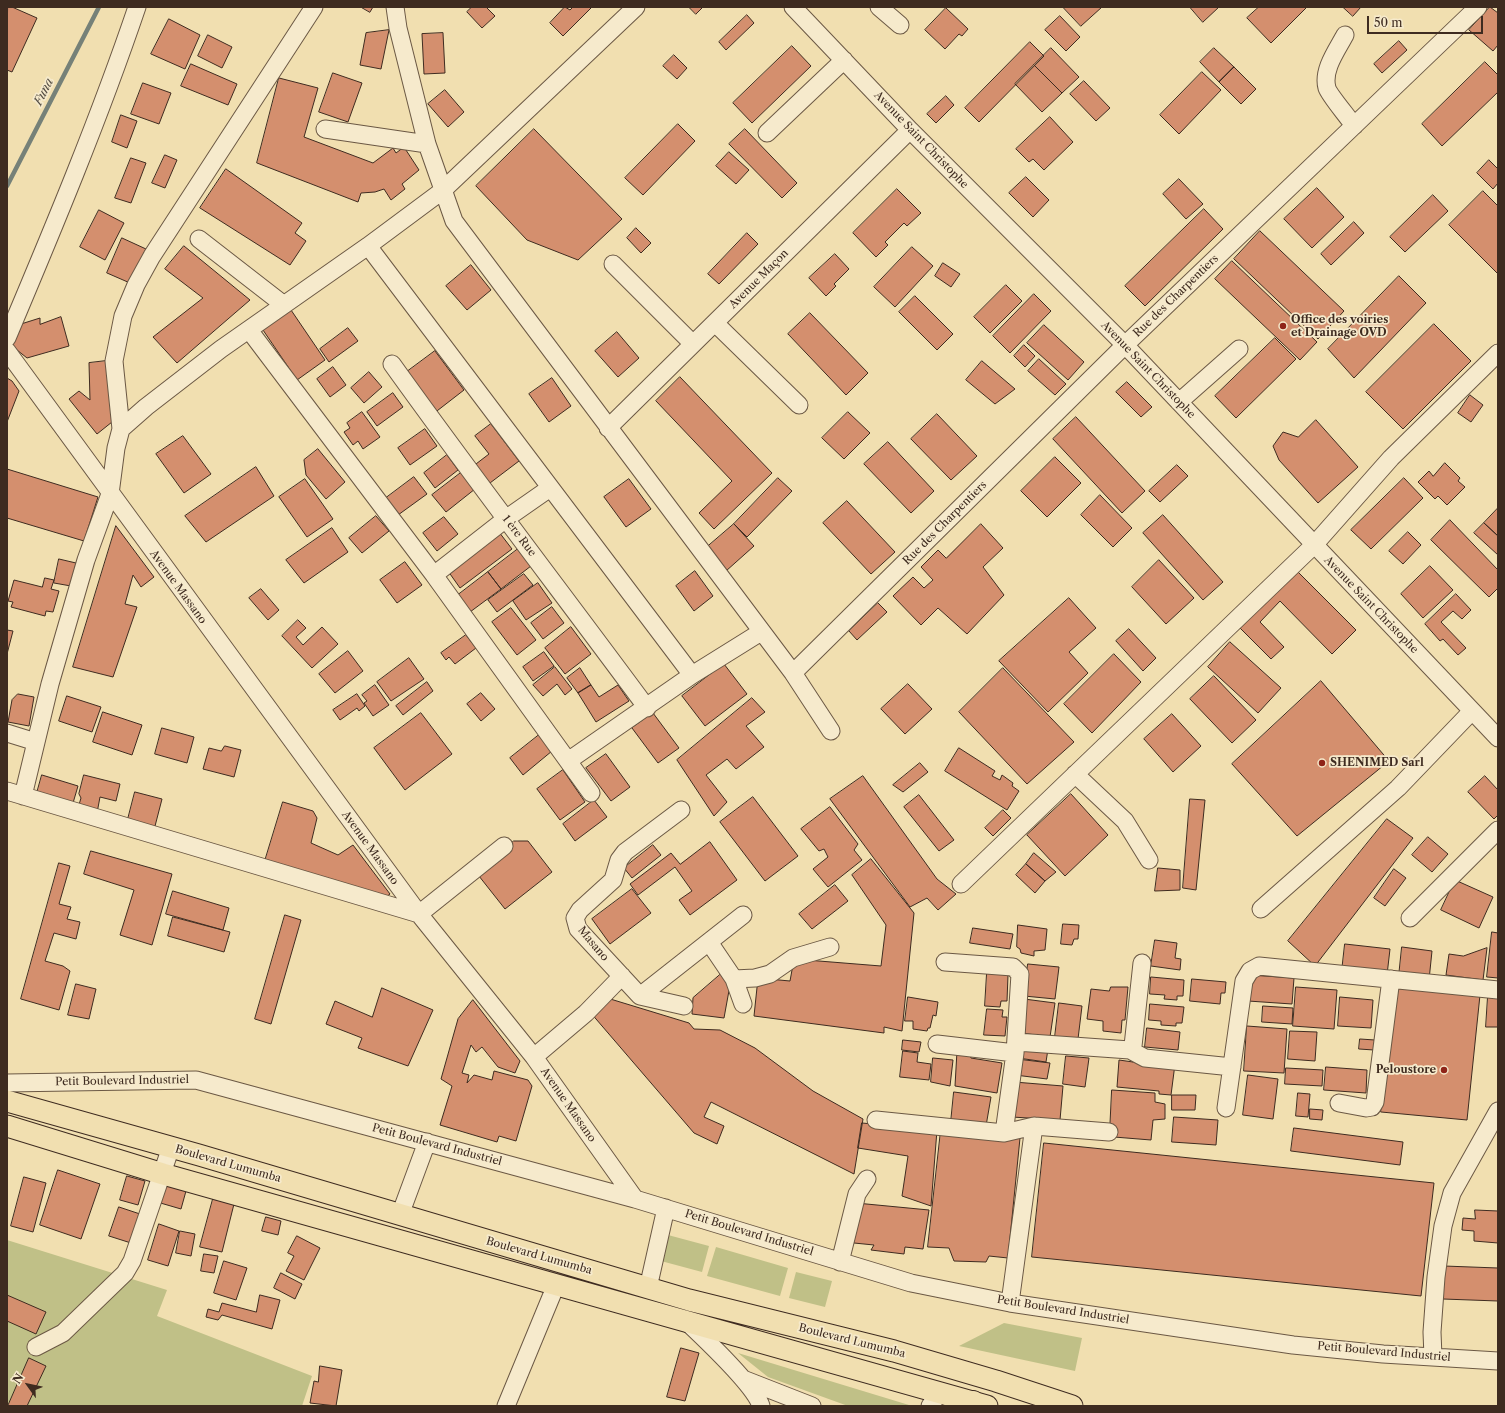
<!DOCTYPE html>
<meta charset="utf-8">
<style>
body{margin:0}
#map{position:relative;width:1505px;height:1413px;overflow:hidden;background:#f1dfb0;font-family:"Libre Caslon Text",serif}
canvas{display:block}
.frame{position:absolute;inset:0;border:8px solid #3e2b20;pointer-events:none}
.north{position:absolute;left:8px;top:1365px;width:40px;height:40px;-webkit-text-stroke:3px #f6eacc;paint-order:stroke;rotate:303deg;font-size:11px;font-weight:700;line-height:16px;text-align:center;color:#3e2b20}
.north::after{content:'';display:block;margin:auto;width:14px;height:18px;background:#3e2b20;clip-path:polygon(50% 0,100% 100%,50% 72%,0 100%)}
.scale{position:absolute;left:1367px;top:16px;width:116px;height:18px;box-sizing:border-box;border:2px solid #3e2b20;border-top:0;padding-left:5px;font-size:12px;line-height:14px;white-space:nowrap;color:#3e2b20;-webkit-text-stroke:3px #f6eacc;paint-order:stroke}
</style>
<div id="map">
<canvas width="1505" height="1413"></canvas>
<div class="frame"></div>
<div class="north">N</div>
<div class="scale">50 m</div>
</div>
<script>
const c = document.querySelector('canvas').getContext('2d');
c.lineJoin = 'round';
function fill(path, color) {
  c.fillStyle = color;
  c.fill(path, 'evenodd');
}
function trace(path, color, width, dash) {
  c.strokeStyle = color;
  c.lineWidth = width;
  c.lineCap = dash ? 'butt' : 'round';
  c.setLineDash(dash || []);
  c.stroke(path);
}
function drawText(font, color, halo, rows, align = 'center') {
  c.font = font + ' "Libre Caslon Text",serif';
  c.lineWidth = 3.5;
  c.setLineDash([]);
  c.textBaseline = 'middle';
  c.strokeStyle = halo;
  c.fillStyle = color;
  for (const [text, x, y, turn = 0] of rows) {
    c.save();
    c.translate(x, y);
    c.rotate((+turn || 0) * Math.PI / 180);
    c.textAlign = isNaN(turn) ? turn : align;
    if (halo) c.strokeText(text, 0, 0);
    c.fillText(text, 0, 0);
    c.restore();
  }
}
const green = new Path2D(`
 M668 1235 709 1246 702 1272 661 1261Z
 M7 1240 167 1290 157 1316 312 1376 302 1406H7Z
 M716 1247 788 1268 780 1296 707 1276Z
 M796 1272 832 1281 825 1307 789 1298Z
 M1004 1323 1082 1338 1075 1371 959 1346Z
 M738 1353 909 1405 848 1406 768 1377Z`);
const stream = new Path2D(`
 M7 186 99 7`);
const building = new Path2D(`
 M8 7H12L37 18 12 72 7 70Z
 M361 7H373L370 12Z
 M472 7H486L495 16 482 28 467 12Z
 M565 7 570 10 573 7H592L563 36 550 23Z
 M689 7H703L696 14Z
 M1063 7H1102L1081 26Z
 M1190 7H1219L1203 22Z
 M1259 7H1307L1271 43 1247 18Z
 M1343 7H1361L1353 16Z
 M1490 7 1498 13V45L1493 51 1469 30Z
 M946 8 968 29 962 36 959 34 945 49 925 30Z
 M747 15 754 23 726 50 719 42Z
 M1060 16 1080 37 1066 51 1045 30Z
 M169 19 200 35 185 69 151 54Z
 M389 30 381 69 360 65 366 33Z
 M443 33 445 73 424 74 422 34Z
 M208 35 232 47 222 68 198 56Z
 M1399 41 1407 50 1382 73 1374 64Z
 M1030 42 1044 56 979 122 965 108Z
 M792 46 811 66 752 123 733 103Z
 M1051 48 1079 77 1062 93 1034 65Z
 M1214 48 1234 67 1219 82 1200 62Z
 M674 55 687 68 677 79 663 66Z
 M1485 62 1498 75V92L1442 146 1422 124Z
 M191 64 237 84 228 105 181 86Z
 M1034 65 1062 93 1042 112 1015 84Z
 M1234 67 1256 89 1241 104 1219 82Z
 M1202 72 1221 90 1179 134 1160 115Z
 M333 73 362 83 348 122 319 112Z
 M279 78 318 88 304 137 373 163 393 148 396 153 404 147 419 170 402 184 405 189 391 200 384 189 375 192 361 193 358 202 257 163Z
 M1084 81 1110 108 1096 121 1070 94Z
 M143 83 171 93 159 124 131 114Z
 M445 90 464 112 448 127 428 104Z
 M946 96 954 105 936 123 927 114Z
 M121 115 137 121 127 148 112 142Z
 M1050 117 1073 142 1044 170 1033 159 1029 162 1016 149Z
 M678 124 695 141 643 195 625 178Z
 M534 129 622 219 578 260 527 240 476 186Z
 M745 129 797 183 782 198 729 144Z
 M729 152 749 170 736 184 716 166Z
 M165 155 177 160 165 188 152 183Z
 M131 158 146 163 131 203 115 198Z
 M1489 160 1498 169V183L1493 189 1477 173Z
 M226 169 302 223 295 233 306 241 290 265 200 208Z
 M1026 177 1049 200 1033 217 1009 193Z
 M1179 179 1203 204 1186 219 1163 194Z
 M1317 188 1344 217 1312 248 1284 219Z
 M897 189 921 213 907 226 904 223 885 242 888 245 876 257 853 233Z
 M1483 191 1498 206V274L1449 225Z
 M1433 195 1448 211 1405 252 1390 237Z
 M1204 209 1223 229 1145 306 1125 286Z
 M99 210 124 223 105 260 80 247Z
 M1354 222 1364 233 1331 265 1321 254Z
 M636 228 651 243 641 253 627 238Z
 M1260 231 1344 311 1318 339 1234 259Z
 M747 233 758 244 719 284 708 274Z
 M122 238 146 249 130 283 107 273Z
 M184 246 250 300 177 363 153 337 203 298 165 269Z
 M912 247 933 266 895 307 874 287Z
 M835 254 849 269 834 284 836 286 826 296 809 278Z
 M1232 261 1317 342 1300 360 1215 279Z
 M943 263 960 274 951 287 935 276Z
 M471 265 491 290 467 310 446 286Z
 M1399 276 1426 303 1354 378 1328 349Z
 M1006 285 1022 301 990 333 974 317Z
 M1034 294 1051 311 1010 353 993 336Z
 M915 296 953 334 937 350 899 312Z
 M291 310 325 360 297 380 263 330Z
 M810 313 868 373 846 395 788 334Z
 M61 317 69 346 27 358 12 346 21 324 40 318V324Z
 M1434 324 1471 361 1403 429 1366 392Z
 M1044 325 1084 362 1068 380 1027 343Z
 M348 328 358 341 329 362 320 349Z
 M617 332 639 358 618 377 595 351Z
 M1275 338 1296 359 1236 418 1215 396Z
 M1024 345 1035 356 1025 367 1014 356Z
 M435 351 464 390 433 414 404 374Z
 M1039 359 1066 384 1055 395 1028 371Z
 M106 361 112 422 97 434 69 399 79 391 90 400 89 363Z
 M982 361 1015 389 995 404 966 380Z
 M333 367 346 385 330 397 317 379Z
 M369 372 382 387 364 403 351 388Z
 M680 377 772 473 714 529 699 513 732 481 656 401Z
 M7 378 12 381 19 391 7 422Z
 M552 378 571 406 549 422 529 394Z
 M1127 382 1152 407 1141 417 1116 392Z
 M393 393 403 407 377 426 367 412Z
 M1470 395 1483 405 1471 422 1458 413Z
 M362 412 380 437 363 449 358 441 353 445 344 432 350 428 347 423Z
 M848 412 870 433 844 459 822 438Z
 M937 414 977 456 951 480 911 439Z
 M1076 417 1145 491 1122 513 1053 439Z
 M1316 420 1358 467 1318 503 1279 460 1273 446 1283 432 1298 437Z
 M491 424 519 461 486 486 472 467 489 454 475 436Z
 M425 429 437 446 410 465 398 448Z
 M183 436 211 474 184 493 156 454Z
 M888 442 934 491 911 513 864 464Z
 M318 449 345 482 326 499 306 475 304 460Z
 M447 455 458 470 435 488 424 473Z
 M1055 457 1081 483 1047 517 1021 491Z
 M1445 463 1460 478 1458 481 1465 487 1447 505 1438 496 1435 499 1418 482 1429 471 1433 476Z
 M1177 465 1188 476 1160 502 1149 491Z
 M256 467 274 496 206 542 185 516Z
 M7 469 98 497 84 541 7 518Z
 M462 472 475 489 446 512 432 495Z
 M414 477 427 494 398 515 386 498Z
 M778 478 792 491 747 537 734 524Z
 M1404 478 1423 498 1371 549 1351 530Z
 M305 479 333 519 307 537 279 497Z
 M629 479 651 509 626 527 604 497Z
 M1100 495 1132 528 1113 547 1081 515Z
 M847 501 895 552 871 574 823 523Z
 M1498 508V536L1484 523Z
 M1163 515 1223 582 1203 600 1143 533Z
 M376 516 389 531 362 553 349 538Z
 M444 517 458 534 437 551 423 533Z
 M1450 520 1498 570V588L1489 597 1431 540Z
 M1484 523 1498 536V555L1474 533Z
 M734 524 754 546 726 571 706 548Z
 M981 524 1003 548 983 567 1004 595 967 634 938 608 921 625 893 596 913 577 924 588 933 580 921 567 938 550 946 558Z
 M116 526 154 577 141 587 133 575 125 604 137 607 113 677 73 667Z
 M332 528 348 552 304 583 286 560Z
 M499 532 512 549 460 588 448 571Z
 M1408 532 1421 545 1403 564 1389 551Z
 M518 549 531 566 501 589 488 572Z
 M59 559 76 563 71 586 54 583Z
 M1159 560 1194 598 1166 624 1132 587Z
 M405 562 422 585 397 603 380 580Z
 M1430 566 1453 590 1423 618 1401 594Z
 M1294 568 1356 630 1332 654 1280 601 1260 622 1284 647 1271 659 1237 625Z
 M695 571 713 596 694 611 676 586Z
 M488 572 501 589 470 612 458 595Z
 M524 574 533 585 497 612 488 600Z
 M45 578 54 580 51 589 59 591 53 612 46 611 45 616 11 607 13 602 8 601 14 580 42 587Z
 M538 583 552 603 526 620 513 601Z
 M261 589 279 610 268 620 249 598Z
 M1456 594 1471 610 1462 619 1453 611 1441 622 1466 648 1458 655 1443 639 1440 641 1425 624Z
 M1069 598 1096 628 1069 652 1088 673 1048 712 999 661Z
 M878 603 887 612 857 640 849 631Z
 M552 607 564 623 543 639 531 623Z
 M511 608 536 640 517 655 492 622Z
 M298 620 306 628 296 637 303 645 322 627 338 644 312 668 282 636Z
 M571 627 591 654 565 674 545 648Z
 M1129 629 1156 658 1143 671 1116 641Z
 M7 630 13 631 7 654Z
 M466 635 476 648 455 664 449 657 446 660 441 653Z
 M1230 642 1281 688 1258 713 1208 667Z
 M348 651 363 671 335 693 319 674Z
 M544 652 554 666 533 681 523 667Z
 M1114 654 1141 682 1092 733 1064 704Z
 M409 658 424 679 391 701 377 682Z
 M724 664 747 694 705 726 682 696Z
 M555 667 572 689 565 695 557 684 543 696 533 685Z
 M580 668 591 685 578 693 567 678Z
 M1003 668 1074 742 1027 784 959 712Z
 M1214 676 1256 720 1232 743 1190 699Z
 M1321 681 1389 761 1297 836 1232 764Z
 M427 682 433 691 403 715 396 706Z
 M908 684 932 709 905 734 881 709Z
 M375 685 389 705 373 716 364 703 367 701 362 695Z
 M591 685 599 697 618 685 629 701 596 722 578 693Z
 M481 693 495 709 481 721 467 704Z
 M18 694 34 697 29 726 8 722 12 700Z
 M357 694 365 706 359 711 357 708 340 720 333 710Z
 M67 696 101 707 92 732 59 721Z
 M752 698 765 712 746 726 764 747 736 769 727 759 706 775 727 802 714 816 677 760Z
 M103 712 142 725 132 755 93 742Z
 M421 713 452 754 405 790 374 748Z
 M653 713 679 748 658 763 632 728Z
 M1172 714 1201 746 1173 772 1144 739Z
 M162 728 194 737 187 763 155 754Z
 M539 735 552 751 523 775 510 758Z
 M225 746 241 750 234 777 203 769 209 748 221 751Z
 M959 748 995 771 992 776 1000 780 1002 775 1013 783 1012 786 1019 791 1007 810 945 771Z
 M606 754 630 787 611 801 586 768Z
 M920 763 928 772 903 792 893 785Z
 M563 770 585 802 560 820 537 789Z
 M42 775 78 786 73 803 37 793Z
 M84 775 120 784 116 801 100 797 97 813 78 808 81 798 79 794Z
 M863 776 937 879 956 894 938 910 927 898 910 907 830 799Z
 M1485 776 1498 790V815L1494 819 1468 792Z
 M135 792 162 799 154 830 127 823Z
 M1071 794 1108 835 1065 876 1027 835Z
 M919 795 954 840 939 851 904 807Z
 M753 797 798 856 765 881 720 822Z
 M1190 799 1205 800 1196 890 1183 888Z
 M594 800 607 817 575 841 563 824Z
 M283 802 313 811 317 818 311 843 338 855 353 845 390 894 386 897 265 861Z
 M830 807 858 844 854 850 862 860 828 887 813 869 828 857 824 849 819 851 801 829Z
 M1003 810 1011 818 993 836 985 828Z
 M1387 819 1413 838 1315 966 1288 941Z
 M1428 837 1448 854 1432 872 1412 855Z
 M514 841H528L552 872 505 909 475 871Z
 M710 842 737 880 690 915 679 900 692 891 675 867 638 895 630 884 671 853 680 864Z
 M653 845 661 855 632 878 624 868Z
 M91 851 172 874 152 945 120 935 134 890 84 874Z
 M1034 853 1056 872 1045 881 1026 864Z
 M871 859 914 913 902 1031 884 1027V1033L754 1016 758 978 790 981 794 959 881 966 886 925 852 875Z
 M59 863 70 866 59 904 71 907 67 919 80 922 76 939 54 933 45 961 63 966 70 971 59 1010 21 999Z
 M1026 864 1045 881 1035 893 1016 875Z
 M1158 868 1180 870V890L1155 891Z
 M1394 869 1406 878 1385 906 1374 898Z
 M1455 880 1493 897 1479 928 1441 910Z
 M835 885 848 901 812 929 799 914Z
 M632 889 651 913 610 944 592 919Z
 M173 891 229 908 223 930 166 914Z
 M285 915 301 920 271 1024 255 1019Z
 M173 917 230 932 224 952 168 936Z
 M1063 924 1079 925 1078 939H1074L1072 945 1061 944Z
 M1018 925 1047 929 1045 950 1034 951V956L1021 953 1020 949 1017 947Z
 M973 928 1013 934 1010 949 970 943Z
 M1492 932 1498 933V978L1487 977Z
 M1155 940 1177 943 1175 958 1181 959 1180 970 1151 966Z
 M1345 944 1390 949 1387 975 1342 971Z
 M1402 947 1432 951 1429 980 1399 976Z
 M1487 948 1483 980 1446 975 1449 954 1463 956Z
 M1028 964 1059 967 1055 999 1024 996Z
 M987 973 1008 975 1007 1001H1001L1000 1007 985 1006Z
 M721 974 730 985 724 1018 692 1014 693 998Z
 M1250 975 1294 978 1292 1004 1248 1001Z
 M1151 977 1184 980 1183 996H1177V1000L1164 999 1165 995 1150 994Z
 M1192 979 1226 982 1225 993H1221L1220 1004 1190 1001Z
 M76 984 96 989 89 1019 68 1015Z
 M1395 986 1480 995 1467 1120 1381 1112Z
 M1111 987H1128L1125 1020H1122L1121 1033 1103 1031V1021L1087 1019 1091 989 1109 991Z
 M1296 987 1337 990 1334 1029 1293 1026Z
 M382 988 433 1010 408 1066 358 1048 362 1038 326 1024 335 1001 372 1017Z
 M1488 996 1498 997V1027H1486Z
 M908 997 938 1002 936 1016 933 1015 930 1028H928L927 1031 913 1029V1021H905Z
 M1340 997 1373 1000 1371 1028 1338 1026Z
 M607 998 689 1023 694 1029 720 1030 755 1048 813 1091 863 1119 854 1174 711 1102 704 1117 724 1126 717 1144 694 1133 590 1012Z
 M1024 999 1055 1003 1050 1037 1021 1033Z
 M473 1000 520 1061 515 1073 498 1067 482 1047 476 1052 471 1045 462 1073 469 1075 467 1083 474 1075 492 1080 494 1071 528 1080 532 1086 516 1141 499 1136 497 1142 440 1125 452 1086 441 1079 458 1019Z
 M1059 1003 1082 1006 1078 1039 1055 1037Z
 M1150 1004 1184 1007 1182 1023H1176V1026L1161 1025V1021L1149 1020Z
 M1263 1006 1293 1008 1292 1024 1262 1022Z
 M987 1009 1003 1010 1002 1017H1007L1005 1036 984 1035Z
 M1247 1026 1287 1029 1284 1073 1244 1071Z
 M1147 1028 1180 1032 1178 1050 1145 1047Z
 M1290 1031 1317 1032 1315 1061 1288 1059Z
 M1360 1039 1375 1040 1374 1050 1359 1049Z
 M903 1040 921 1042 919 1052 902 1050Z
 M1020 1046 1048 1049 1046 1062 1018 1058Z
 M968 1050 971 1058 1002 1063 997 1093 955 1086 957 1051Z
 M903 1051 918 1053 917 1062 931 1064 929 1080 900 1077Z
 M1066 1056 1089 1058 1085 1087 1063 1084Z
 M933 1058 953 1060 950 1086 931 1082Z
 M1134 1058 1175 1064 1171 1095 1159 1094V1091L1117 1087 1119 1060 1133 1062Z
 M1017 1059 1050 1063 1047 1079 1015 1075Z
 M1326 1067 1367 1070 1366 1093 1324 1090Z
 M1286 1068 1323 1070 1322 1086 1285 1084Z
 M1248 1075 1278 1079 1273 1119 1243 1115Z
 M1014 1082 1063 1086 1060 1120 1012 1117Z
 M1112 1090 1155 1093V1102L1165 1104V1119L1153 1120 1151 1140 1114 1137 1110 1127Z
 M954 1092 991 1097 986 1126 951 1122Z
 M1298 1093 1310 1094 1308 1117 1296 1116Z
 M1172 1095H1196L1195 1110H1172Z
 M1310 1109 1323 1110 1322 1120 1310 1119Z
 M1174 1117 1218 1120 1216 1145 1172 1142Z
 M862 1123 937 1130 931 1206 902 1196 908 1156 858 1148Z
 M1294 1128 1403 1142 1400 1165 1291 1151Z
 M941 1130 1020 1138 1008 1258 989 1256 986 1262 954 1261 949 1248 928 1247Z
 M1044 1143 1434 1183 1421 1296 1032 1257Z
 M58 1170 100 1184 81 1239 40 1225Z
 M127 1176 145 1181 138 1205 120 1200Z
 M24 1177 46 1183 33 1232 11 1226Z
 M162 1184 186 1191 181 1209 157 1202Z
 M213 1199 234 1204 222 1252 200 1247Z
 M856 1203 929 1210 923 1249 905 1247 904 1254 871 1250 874 1245 854 1243Z
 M119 1207 140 1214 131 1243 109 1236Z
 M1475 1210 1498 1211V1243L1474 1241V1231L1462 1230 1463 1218 1475 1219Z
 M266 1217 281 1221 278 1235 262 1231Z
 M159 1224 179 1231 168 1266 148 1260Z
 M180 1231 195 1234 191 1256 176 1253Z
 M297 1236 320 1248 304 1280 286 1271 294 1256 288 1253Z
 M204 1254 218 1256 214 1273 201 1271Z
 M224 1261 247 1268 236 1300 214 1293Z
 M1444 1266 1498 1268V1301L1443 1299Z
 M281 1273 302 1284 295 1299 274 1288Z
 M7 1295 46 1312 36 1334 7 1321Z
 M260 1295 280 1300 272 1329 222 1315 218 1320 206 1317 208 1309 219 1312 222 1303 256 1312Z
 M681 1348 699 1353 685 1401 667 1397Z
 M29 1358 46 1366 27 1406H8Z
 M320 1366 342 1370 336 1406 310 1403 314 1381 318 1382Z`);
const minor = new Path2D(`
 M395 7 398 28 427 144 454 221 793 673 831 731
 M793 7 910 130 1125 345 1498 738
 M879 7 900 25
 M1345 35C1337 50 1322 70 1327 88 1329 95 1349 118 1354 126
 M325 129 427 144
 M767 133 844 60
 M199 239 284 305
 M368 246 692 675
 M613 264 693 344
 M715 323 799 405
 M249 330 434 575 591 793
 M7 338C53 229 99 119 137 7
 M7 351 419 914 534 1057 635 1199
 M392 364C475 480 562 593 647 708
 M1179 402 1239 349
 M608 428 910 130
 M121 429 114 361 123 316 136 285 152 256 314 7
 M434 575 507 518 550 488
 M793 673 1125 345 1478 7
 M7 733 36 742
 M568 761 692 675 761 632
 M1075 774 1125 821 1149 860
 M7 791 419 914 504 846
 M23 796 50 684 86 560 110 494 116 448 121 429 146 407 221 349 368 246 442 191 636 7
 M681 810 625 852 619 860 613 880 580 910 575 918 578 929 640 996 684 1006
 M961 884 1314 545 1391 458 1498 353
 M1261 909 1398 788 1472 711
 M1410 918 1498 830
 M709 942 734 979 743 1004
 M945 962 1013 967 1020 974 1015 1053 1004 1133
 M734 979 755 978 770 974 793 958 830 947
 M640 996 743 915
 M1016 1042 1130 1050 1145 1058 1232 1067
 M937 1044 1015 1053
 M1130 1050 1133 1046 1142 963
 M534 1057 586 1013 622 976
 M7 1083 196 1080 635 1199 911 1283 1010 1303 1293 1345 1383 1354 1498 1361
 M1339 1103 1366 1108 1372 1107 1375 1102 1391 979
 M1226 1108 1244 981 1250 971 1259 966 1498 990
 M876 1120 1004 1133 1034 1126 1109 1132
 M400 1215 427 1142
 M840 1262 857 1194 867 1179
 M648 1288 666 1208
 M1010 1303 1034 1126
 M686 1321C703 1337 755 1386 761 1406
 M36 1347 63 1333 125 1273 132 1261 171 1147
 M1433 1357 1432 1332 1436 1277 1443 1226 1452 1193 1498 1111
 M743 1379 812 1406
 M506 1406 556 1285
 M930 1406 940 1392`);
const major = new Path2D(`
 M7 1101 199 1155 689 1300 894 1351 996 1381 1072 1406
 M7 1126 163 1174 987 1406`);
const highway = new Path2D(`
 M973 1402 977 1406`);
const markers = [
 [1283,326,4,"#8f2418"],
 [1322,763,4,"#8f2418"],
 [1444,1070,4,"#8f2418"]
];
const streetNames = [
 ["Avenue Saint Christophe",921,140,46],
 ["Avenue Maçon",759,279,-45],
 ["Rue des Charpentiers",1176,296,-44],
 ["Avenue Saint Christophe",1148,370,46],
 ["Rue des Charpentiers",945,523,-45],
 ["1 ère Rue",519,536,53],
 ["Avenue Massano",178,587,54],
 ["Avenue Saint Christophe",1371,605,46],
 ["Avenue Massano",370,848,54],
 ["Masano",593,944,50],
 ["Petit Boulevard Industriel",122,1081,-1],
 ["Avenue Massano",568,1105,55],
 ["Petit Boulevard Industriel",437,1145,15],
 ["Boulevard Lumumba",228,1164,16],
 ["Petit Boulevard Industriel",749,1233,17],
 ["Boulevard Lumumba",539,1256,16],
 ["Petit Boulevard Industriel",1063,1310,9],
 ["Boulevard Lumumba",852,1341,14],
 ["Petit Boulevard Industriel",1384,1352,5]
];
const poiNames = [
 ["Office des voiries",1291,320],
 ["et Drainage OVD",1291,333],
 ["SHENIMED Sarl",1330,763],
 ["Peloustore",1436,1070,"right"]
];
const waterNames = [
 ["Funa",44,92,-63]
];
fill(green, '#c0c087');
trace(stream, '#768178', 4.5);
fill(building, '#d48f6e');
trace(building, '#3e2b20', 1);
trace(minor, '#6b5844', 19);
trace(major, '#3e2b20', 23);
trace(highway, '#3e2b20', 24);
trace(minor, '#f6eacc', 17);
trace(major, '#f1dfb0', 21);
trace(highway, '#f1dfb0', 22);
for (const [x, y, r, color] of markers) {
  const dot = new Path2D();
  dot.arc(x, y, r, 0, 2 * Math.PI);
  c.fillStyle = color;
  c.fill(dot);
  trace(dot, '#f6eacc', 1.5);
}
drawText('11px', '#3e2b20', '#f6eacc', streetNames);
drawText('bold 11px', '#3e2b20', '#f6eacc', poiNames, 'left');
drawText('italic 12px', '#564f45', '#f6eacc', waterNames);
</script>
